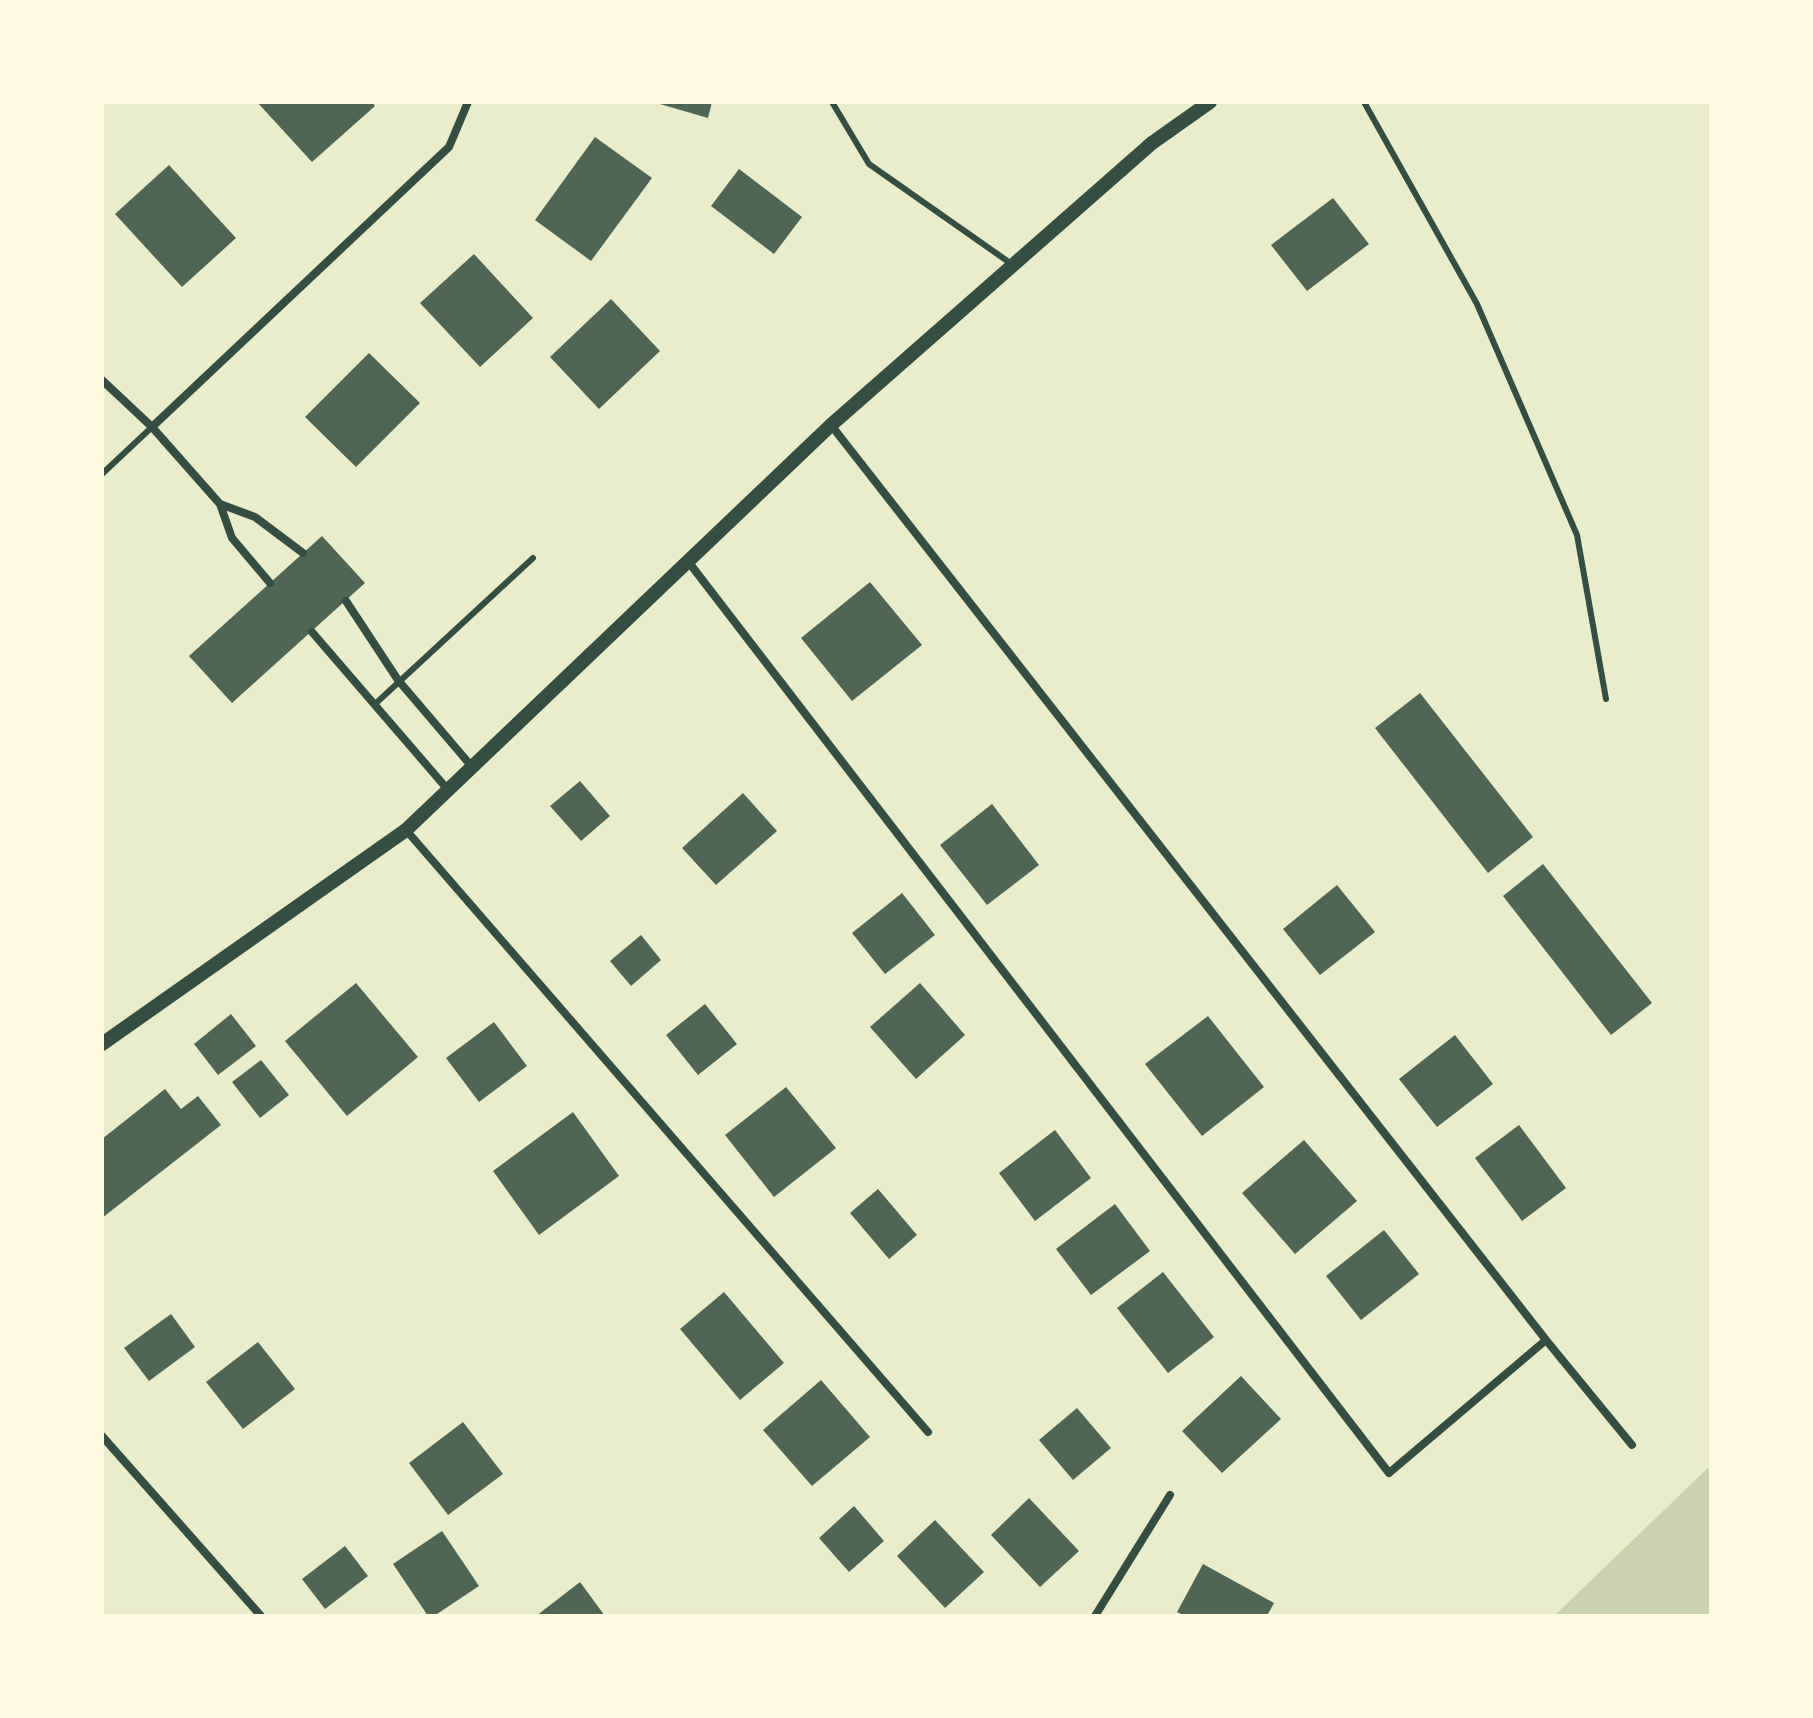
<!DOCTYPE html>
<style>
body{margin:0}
#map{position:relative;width:1813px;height:1718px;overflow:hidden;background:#e9edc9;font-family:Arial,sans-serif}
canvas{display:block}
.frame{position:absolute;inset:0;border:104px solid #fefae0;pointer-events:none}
</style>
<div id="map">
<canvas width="1813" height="1718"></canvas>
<div class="frame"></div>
</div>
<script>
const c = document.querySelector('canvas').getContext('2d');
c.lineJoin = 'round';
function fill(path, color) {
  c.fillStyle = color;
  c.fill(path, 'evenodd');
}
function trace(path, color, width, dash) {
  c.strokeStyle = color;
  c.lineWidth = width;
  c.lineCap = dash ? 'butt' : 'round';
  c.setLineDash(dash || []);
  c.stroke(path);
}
const green = new Path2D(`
 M1711 1465V1616H1554Z`);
const building = new Path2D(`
 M257 102H372L375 106 312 162Z
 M653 102H712L708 118Z
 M595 137 652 178 591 261 535 220Z
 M169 165 236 238 182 287 115 214Z
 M739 169 802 217 774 254 711 206Z
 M1333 198 1369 244 1307 291 1271 245Z
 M474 254 533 318 480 367 420 303Z
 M611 299 660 351 599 409 550 357Z
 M369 353 420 403 356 467 305 417Z
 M322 536 365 583 232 703 189 656Z
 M870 582 922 645 852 701 801 638Z
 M1420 693 1533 837 1488 873 1375 728Z
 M580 781 610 816 581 841 550 806Z
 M743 793 777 831 716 885 682 848Z
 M992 804 1039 865 987 905 940 845Z
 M1543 864 1652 1003 1611 1035 1503 896Z
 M1337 885 1375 932 1320 975 1283 929Z
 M902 893 935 935 885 974 852 933Z
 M641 935 661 960 631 986 610 961Z
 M356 983 418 1057 347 1116 285 1041Z
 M920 983 965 1035 916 1079 870 1027Z
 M705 1004 737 1044 698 1075 666 1035Z
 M231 1014 256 1046 218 1075 194 1044Z
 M1208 1016 1264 1087 1202 1136 1145 1064Z
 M494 1022 527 1066 479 1102 446 1058Z
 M1455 1035 1493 1084 1437 1127 1399 1079Z
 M261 1060 289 1095 260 1118 232 1082Z
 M786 1087 836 1148 774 1197 725 1135Z
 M165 1089 181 1109 198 1096 221 1125 102 1218V1139Z
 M573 1112 619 1176 539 1235 493 1171Z
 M1519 1125 1566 1188 1522 1221 1475 1158Z
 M1055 1130 1091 1178 1035 1221 999 1173Z
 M1304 1140 1357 1201 1295 1254 1242 1193Z
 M878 1189 917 1235 889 1259 850 1213Z
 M1115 1204 1150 1251 1091 1295 1056 1249Z
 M1384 1230 1419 1274 1361 1320 1326 1276Z
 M1163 1272 1214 1337 1168 1373 1117 1308Z
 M724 1292 784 1363 740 1400 680 1329Z
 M171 1314 195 1347 149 1381 124 1348Z
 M258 1342 295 1389 243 1429 206 1382Z
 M1241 1376 1281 1419 1222 1473 1182 1431Z
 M821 1380 870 1437 812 1486 763 1430Z
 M1077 1408 1111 1448 1073 1480 1039 1440Z
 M463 1422 503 1474 448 1515 409 1463Z
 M1029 1498 1079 1551 1040 1587 991 1535Z
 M854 1506 884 1541 849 1572 819 1538Z
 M935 1520 984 1572 945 1608 897 1556Z
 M442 1531 479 1586 434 1616H428L393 1564Z
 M345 1546 368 1576 325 1609 302 1579Z
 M1203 1564 1274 1603 1267 1616H1185L1177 1612Z
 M580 1582 605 1616H536Z`);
const service = new Path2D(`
 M832 102 869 164 1013 265
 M1364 102 1477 304 1577 535 1606 699
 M102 474 152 427
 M374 705 533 558`);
const minor = new Path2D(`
 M102 380 152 427 220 504
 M831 425 1546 1340 1632 1445
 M152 427 449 147 468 102
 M687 560 1389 1473 1546 1340
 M270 583 232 538 220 504 255 517 303 553
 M346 601 398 680 473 768
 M312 632 449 791
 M406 830 928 1432
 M102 1436 261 1616
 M1095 1616 1170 1495`);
const tertiary = new Path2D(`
 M102 1044 406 830 831 425 1152 143 1210 102`);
fill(green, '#cad2ad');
fill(building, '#4f6655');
trace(service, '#344e41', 6);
trace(minor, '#344e41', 8);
trace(tertiary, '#344e41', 14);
</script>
